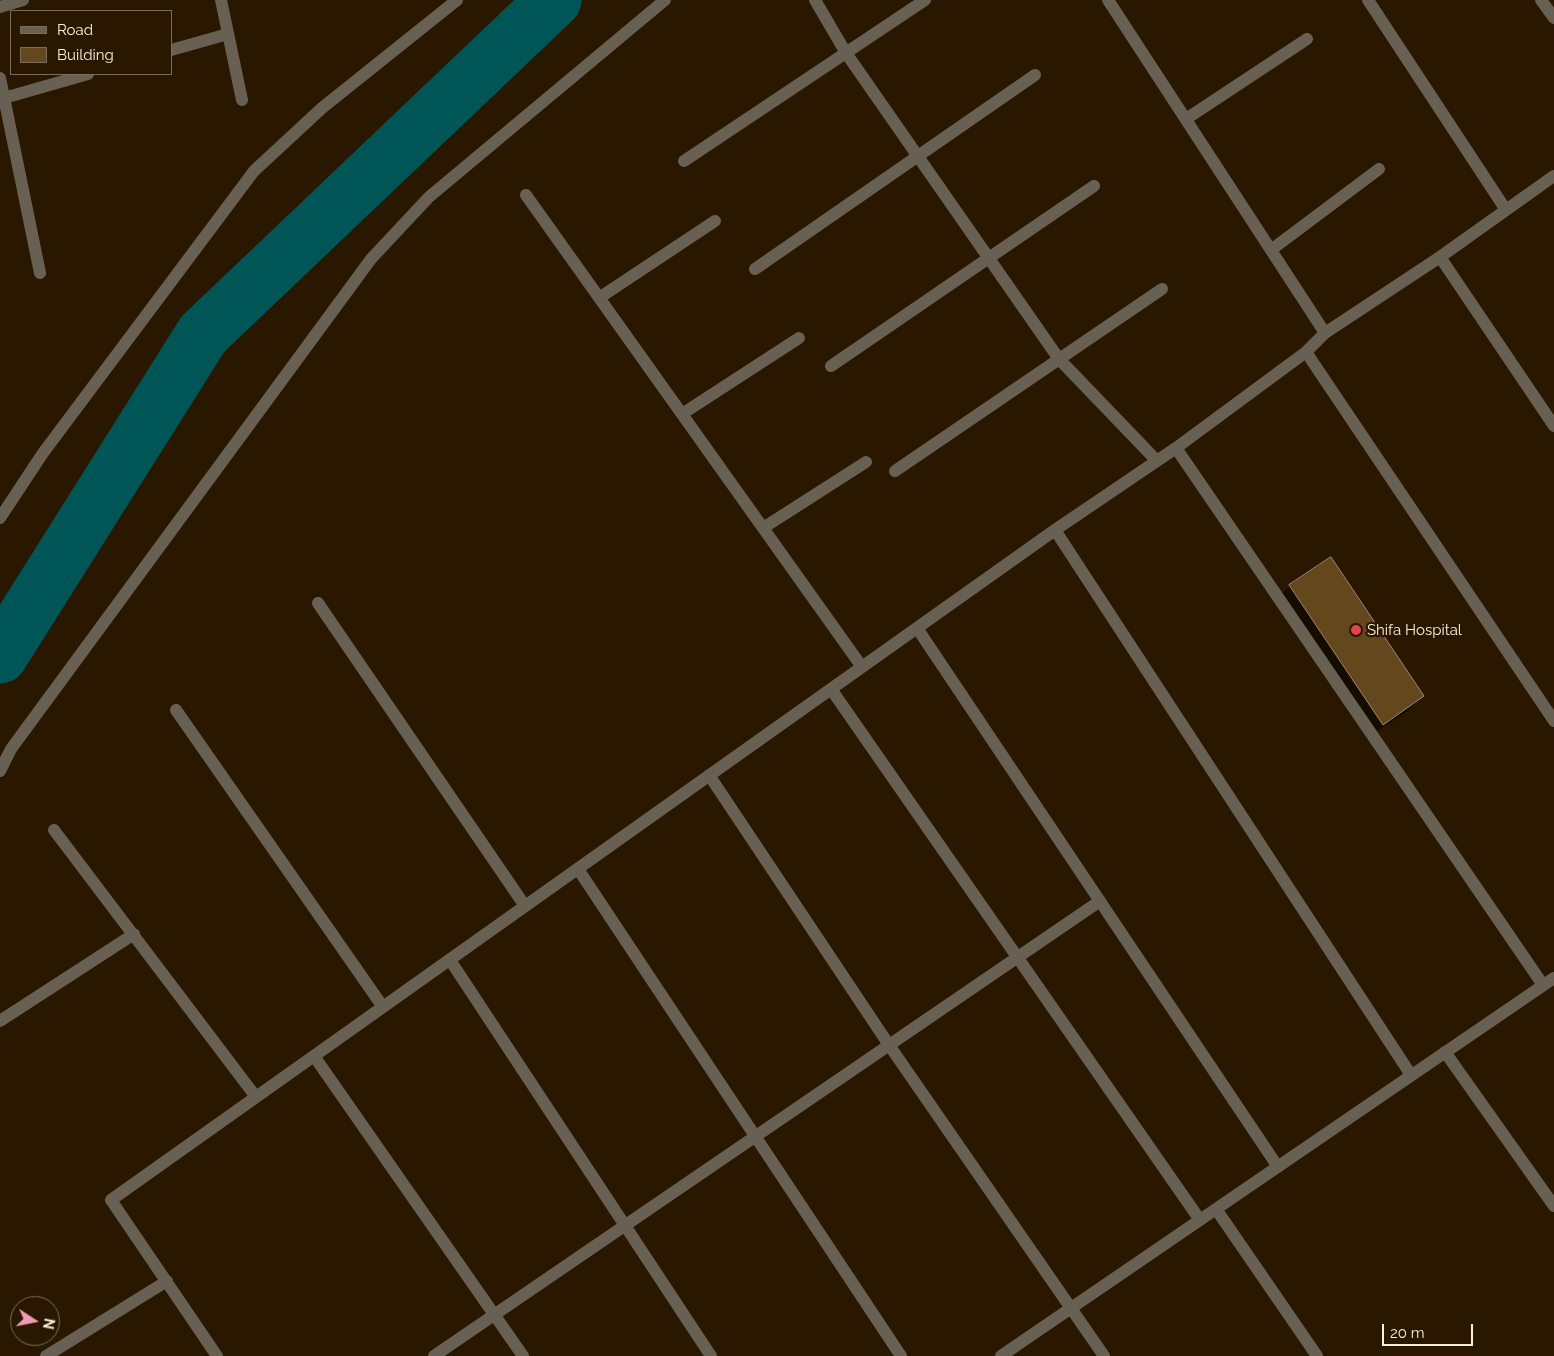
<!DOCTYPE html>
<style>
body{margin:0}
#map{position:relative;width:1554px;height:1356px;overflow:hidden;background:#291700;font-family:Raleway,sans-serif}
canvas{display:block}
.legend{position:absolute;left:10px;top:10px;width:162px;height:65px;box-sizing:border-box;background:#291700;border:1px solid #7c6d58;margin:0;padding:6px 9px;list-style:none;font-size:15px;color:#f9eddd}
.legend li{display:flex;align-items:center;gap:10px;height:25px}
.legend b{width:25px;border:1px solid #7c6d58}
.north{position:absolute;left:10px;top:1296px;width:50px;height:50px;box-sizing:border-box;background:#291700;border:1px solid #7c6d58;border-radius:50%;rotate:101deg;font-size:14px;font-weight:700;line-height:20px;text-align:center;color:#f9eddd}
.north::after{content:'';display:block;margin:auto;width:18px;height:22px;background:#f09ab5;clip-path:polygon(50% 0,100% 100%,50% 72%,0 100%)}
.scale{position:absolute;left:1382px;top:1324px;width:91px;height:22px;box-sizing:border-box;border:2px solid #f9eddd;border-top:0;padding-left:6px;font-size:15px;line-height:18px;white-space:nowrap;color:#f9eddd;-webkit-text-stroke:4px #291700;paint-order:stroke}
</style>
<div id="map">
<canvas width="1554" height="1356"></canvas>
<ul class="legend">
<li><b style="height:6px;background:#686053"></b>Road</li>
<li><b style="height:14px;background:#64471d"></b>Building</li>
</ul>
<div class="north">N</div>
<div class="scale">20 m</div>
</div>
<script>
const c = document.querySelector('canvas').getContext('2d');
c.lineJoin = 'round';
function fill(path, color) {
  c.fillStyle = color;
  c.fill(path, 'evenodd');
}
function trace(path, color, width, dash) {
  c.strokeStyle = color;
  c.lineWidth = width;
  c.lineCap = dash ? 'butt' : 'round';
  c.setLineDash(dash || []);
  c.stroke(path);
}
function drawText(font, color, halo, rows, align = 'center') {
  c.font = font + ' Raleway,sans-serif';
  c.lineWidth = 4.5;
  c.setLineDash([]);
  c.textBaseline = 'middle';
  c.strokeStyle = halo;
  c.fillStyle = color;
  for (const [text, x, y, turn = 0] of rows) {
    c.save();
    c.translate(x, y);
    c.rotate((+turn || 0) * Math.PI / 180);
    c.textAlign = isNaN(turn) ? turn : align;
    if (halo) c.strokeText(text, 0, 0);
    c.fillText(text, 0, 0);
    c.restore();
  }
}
const shadow = new Path2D(`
 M1290 586 1422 696 1408 711 1367 738 1275 600Z`);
const river = new Path2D(`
 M0 656 203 334 554 0`);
const building = new Path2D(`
 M1331 557 1424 696 1383 725 1289 585Z`);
const street = new Path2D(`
 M221 0 242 100
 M815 0 846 53 1059 359 1157 461
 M1108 0 1325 333
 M1368 0 1506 210
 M1541 0 1554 18
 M0 7 23 0
 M171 50 228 34
 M0 78 40 273
 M4 98 88 74
 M1186 119 1307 39
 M684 161 925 0
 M526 195 862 667
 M1271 250 1379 169
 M1440 257 1554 426
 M755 269 1035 75
 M599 298 715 221
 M1306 352 1554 721
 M831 366 1094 186
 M682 414 799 338
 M1176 448 1543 985
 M895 471 1162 289
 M0 518 43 453 254 171 322 108 457 0
 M763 528 866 462
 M1055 530 1411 1075
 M318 603 525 906
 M917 628 1278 1167
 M831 689 1200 1220
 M176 710 383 1007
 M0 771 11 749 371 259 429 197 665 0
 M709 775 889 1045 1104 1356
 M54 830 256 1097
 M578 869 901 1356
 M450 960 711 1356
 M0 1021 134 934
 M1445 1052 1554 1206
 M314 1056 523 1356
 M1216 1209 1317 1356
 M46 1356 167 1281
 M217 1356 111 1200 1055 530 1176 448 1306 352 1325 333 1440 257 1554 176
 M434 1356 1100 901
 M1001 1356 1554 978`);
const markers = [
 [1356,630,6,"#e0444e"]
];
const poiNames = [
 ["Shifa Hospital",1367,630]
];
fill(shadow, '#0007');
trace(river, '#005557', 55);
fill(building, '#64471d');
trace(building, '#9f896c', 1);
trace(street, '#686053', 12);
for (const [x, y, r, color] of markers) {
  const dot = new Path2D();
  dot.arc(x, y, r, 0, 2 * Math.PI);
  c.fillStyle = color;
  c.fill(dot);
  trace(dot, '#291700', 2);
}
drawText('15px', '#f9eddd', '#291700', poiNames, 'left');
</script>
